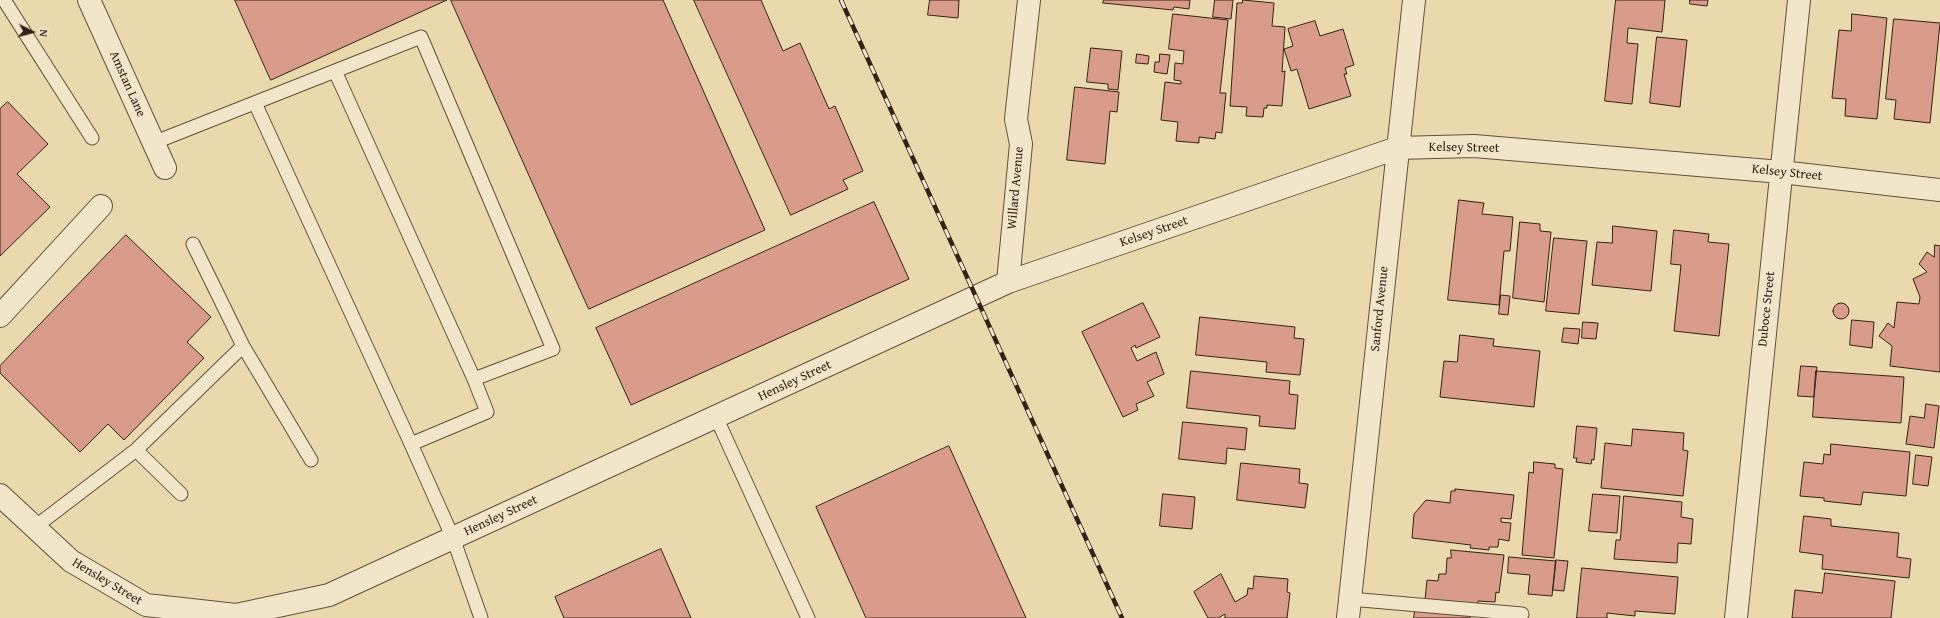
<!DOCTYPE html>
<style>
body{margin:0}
#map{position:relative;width:1940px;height:618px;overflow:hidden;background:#ead9ad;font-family:"Gentium Book Plus",serif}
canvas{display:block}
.north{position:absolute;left:12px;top:12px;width:40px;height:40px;-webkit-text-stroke:3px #f1e6ca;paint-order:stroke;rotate:96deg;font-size:11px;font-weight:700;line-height:16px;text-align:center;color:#342216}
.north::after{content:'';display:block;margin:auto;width:14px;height:18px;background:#342216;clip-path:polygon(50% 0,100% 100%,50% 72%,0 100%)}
</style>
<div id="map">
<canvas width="1940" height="618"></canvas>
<div class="north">N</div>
</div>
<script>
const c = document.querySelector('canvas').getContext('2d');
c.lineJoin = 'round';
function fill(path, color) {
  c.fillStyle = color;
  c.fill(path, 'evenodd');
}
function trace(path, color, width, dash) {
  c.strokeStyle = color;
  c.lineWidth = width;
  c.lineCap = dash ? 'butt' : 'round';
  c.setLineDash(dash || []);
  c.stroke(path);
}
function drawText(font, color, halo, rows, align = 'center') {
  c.font = font + ' "Gentium Book Plus",serif';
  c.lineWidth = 4;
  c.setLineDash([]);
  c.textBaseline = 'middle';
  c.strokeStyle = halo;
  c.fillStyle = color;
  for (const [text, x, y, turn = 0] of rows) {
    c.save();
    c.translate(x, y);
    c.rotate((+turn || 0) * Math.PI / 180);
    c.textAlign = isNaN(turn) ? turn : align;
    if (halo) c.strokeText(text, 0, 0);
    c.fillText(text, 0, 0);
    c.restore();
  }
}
const building = new Path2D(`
 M235 0H447L271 80Z
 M451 0H663L765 230 589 309Z
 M694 0H761L783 51 800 43 829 109 835 106 863 171 843 180 848 189 791 215Z
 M930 0H959L958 18 928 15Z
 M1104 0H1190L1189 9 1174 7 1173 10 1103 3Z
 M1215 0H1233L1231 19 1213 17Z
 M1243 0 1274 3 1272 26 1285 27 1282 72 1285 71 1282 106 1267 105V108H1264L1263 117 1246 116 1247 107 1230 106 1237 3H1242Z
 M1616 0H1665L1662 32 1628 28 1627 43 1638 44 1632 104 1605 101Z
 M1690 0H1708L1707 6 1690 4Z
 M1173 14 1228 20 1220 93H1226L1222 133 1216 132 1215 139 1199 137V143L1176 141 1178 122 1161 120 1165 82 1181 84V81L1174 80 1175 63 1183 64 1184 51 1169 49Z
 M1852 14 1887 18 1877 119 1845 116 1846 99 1832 98 1839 30 1851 31Z
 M1894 19 1940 23 1930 123 1894 119 1896 100 1886 99Z
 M1315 21 1320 36 1343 29 1354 65 1345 68 1347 74H1344L1351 96 1309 109 1297 69 1291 71 1284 49 1293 46 1288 29Z
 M1657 37 1687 40 1680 107 1650 103Z
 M1091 48 1122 51 1118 90 1108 89V84L1087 82Z
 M1137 54 1149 56 1148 64 1136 63Z
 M1160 54 1170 55 1167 74 1154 72 1155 62H1159Z
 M1075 87 1119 92 1117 112 1110 111 1105 164 1067 160Z
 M8 102 48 144 17 174 50 207 0 256V109Z
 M1459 200 1484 203 1482 214 1513 217 1510 251H1504L1499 305 1448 300Z
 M874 202 909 279 631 405 596 328Z
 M1520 222 1540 224V231L1551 232 1544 302 1513 298Z
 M1613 226 1657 231 1651 291 1592 285 1597 242 1612 243Z
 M1674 230 1709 234 1708 242 1729 244 1719 336 1674 331 1681 265 1671 264Z
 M126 235 211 317 187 342 204 358 124 440 108 424 80 452 0 373V366Z
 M1554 238 1587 241 1579 314 1546 311Z
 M1935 245 1940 246V372L1890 366 1892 346 1879 336 1888 323 1894 328 1897 302 1919 304 1920 297 1913 279 1927 272 1919 264 1927 252 1934 257Z
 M1501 295 1510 296 1508 315 1499 314Z
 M1143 303 1160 337 1136 348 1135 345 1131 348 1137 361 1156 352 1164 374 1147 382 1154 396 1136 404 1138 410 1123 417 1082 332Z
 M1833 311a8 8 0 1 1 16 0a8 8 0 1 1-16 0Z
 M1200 317 1295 327 1294 338 1304 339 1300 375 1266 372 1267 362 1196 355Z
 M1852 320 1874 322 1872 348 1850 345Z
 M1583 322 1598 323 1596 339 1582 338Z
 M1564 328 1580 329 1578 344 1562 342Z
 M1460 335 1494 339 1493 346 1540 351 1534 407 1440 397 1444 361 1457 362Z
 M1801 366 1817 367 1814 397 1798 396Z
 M1191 371 1290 381 1289 394 1298 395 1295 429 1259 426 1260 416 1187 408Z
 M1816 371 1904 377 1901 423 1813 417Z
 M1926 404 1939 406 1934 448 1906 444 1910 416 1924 418Z
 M1183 422 1247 428 1245 450 1227 448 1226 464 1179 459Z
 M1577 426 1597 428 1594 460 1592 459 1591 464 1576 462 1577 458H1574Z
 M1633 429 1684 433 1683 450 1688 451 1683 496 1601 488 1605 443 1631 446Z
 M1831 444 1910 452 1906 496 1863 492 1861 505 1824 501V498L1800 496 1804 462 1823 464 1824 454 1830 455Z
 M949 446 1026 618H866L816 507Z
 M1916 455 1932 457 1928 486 1913 484Z
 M1534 462 1555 464V468L1563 469 1554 558 1522 555 1529 472 1533 473Z
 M1241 463 1300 469 1299 483 1308 484 1305 508 1237 500Z
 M1455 489 1514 495 1511 519 1501 518V522L1511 523 1509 541 1499 539 1498 547H1489V550L1470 548 1471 545 1412 538 1414 514 1426 500 1450 503 1451 491H1455Z
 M1163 494 1195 497 1192 529 1160 526Z
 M1593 494 1620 496 1617 533 1589 531Z
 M1624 496 1682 502 1681 517 1693 519 1691 544 1678 543 1677 563 1614 559 1616 540H1620Z
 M1804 516 1831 519V526L1899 533 1897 557 1911 559 1909 578 1822 569 1823 555 1800 552Z
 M661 549 691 618H564L555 597Z
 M1451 550 1504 555 1499 593 1496 592 1495 602 1478 601V605L1425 600 1427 580 1438 581 1439 574H1446L1447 558H1451Z
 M1509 557 1556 561 1552 596 1528 594 1530 575 1508 573Z
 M1556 560 1568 561 1564 591 1553 590Z
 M1582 568 1678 577 1675 614 1635 611V616L1607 613V618H1577Z
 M1825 573 1895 581 1891 618H1792L1795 590 1822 593Z
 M1221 574 1235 602 1247 595 1248 588 1253 589 1254 576 1288 579 1287 592 1290 593 1287 618H1225V614L1218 618H1208L1194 592Z
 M1415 611 1470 616V618H1414Z`);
const lane = new Path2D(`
 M4 0 92 138
 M335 71 474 379
 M153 143 421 37 553 349 474 379 487 412 411 444 255 103
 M193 244 243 346
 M716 417 808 618
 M411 444 453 538 481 618
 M136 450 181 494
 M35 527 136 450 243 346 311 460
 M1350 599 1522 614`);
const street = new Path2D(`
 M89 0 165 168
 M1008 282 1021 144 1016 119 1029 0
 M0 316 101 206
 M0 495 71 561 146 605 236 615 329 595 1008 282 1397 148 1474 146 1781 172 1940 190
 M1348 618 1414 0
 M1736 618 1799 0`);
const rail = new Path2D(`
 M841 0 1122 618`);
const streetNames = [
 ["Amstan Lane",127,84,66],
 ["Kelsey Street",1464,148,1],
 ["Kelsey Street",1787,173,6],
 ["Willard Avenue",1016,188,-85],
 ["Kelsey Street",1154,232,-19],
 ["Sanford Avenue",1380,309,-84],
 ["Duboce Street",1767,309,-84],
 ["Hensley Street",795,381,-25],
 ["Hensley Street",501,516,-25],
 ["Hensley Street",107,582,31]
];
fill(building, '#da9c8a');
trace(building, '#342216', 1);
trace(lane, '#62503c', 15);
trace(street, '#62503c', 24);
trace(lane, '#f1e6ca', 13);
trace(street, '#f1e6ca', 22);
trace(rail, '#342216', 4.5);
trace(rail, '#f1e6ca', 3, [9]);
drawText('13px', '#342216', '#f1e6ca', streetNames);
</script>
